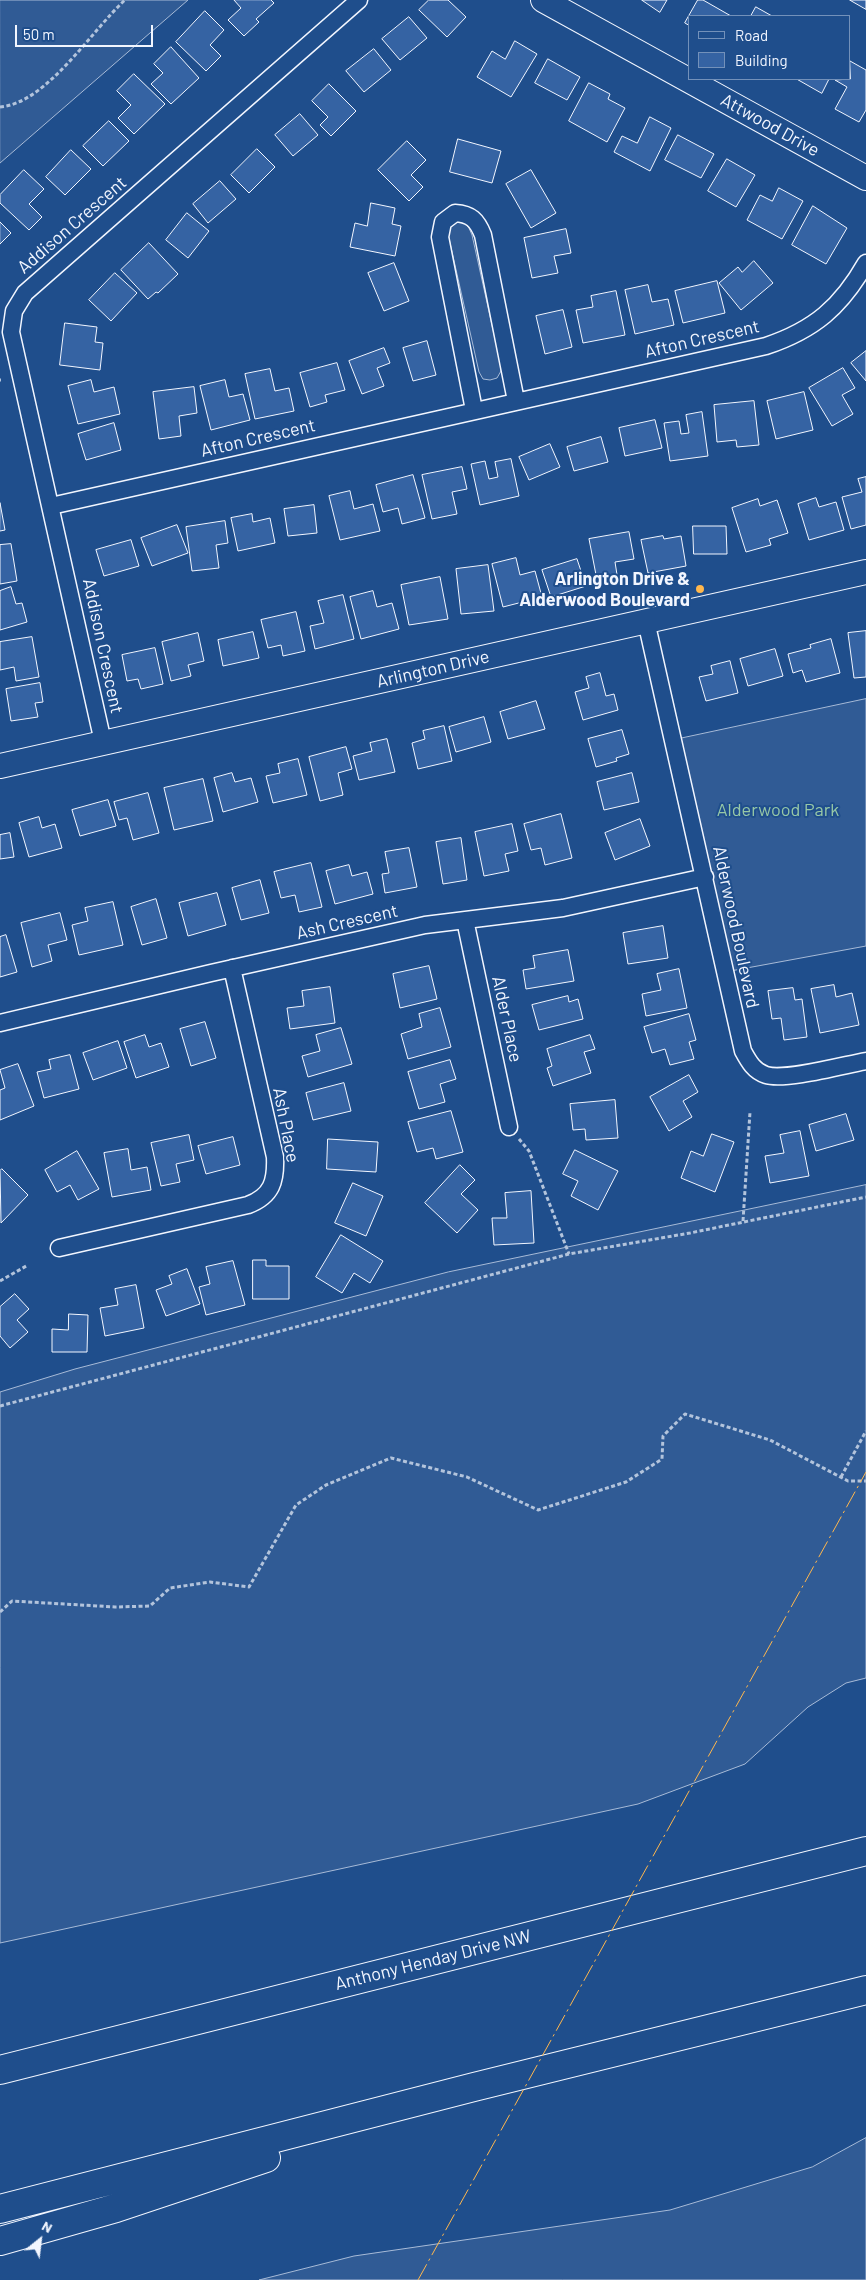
<!DOCTYPE html>
<style>
body{margin:0}
#map{position:relative;width:866px;height:2280px;overflow:hidden;background:#1f4e8c;font-family:Barlow,sans-serif}
canvas{display:block}
.legend{position:absolute;left:688px;top:15px;width:162px;height:65px;box-sizing:border-box;background:#1f4e8c;border:1px solid #7391ba;margin:0;padding:6px 9px;list-style:none;font-size:15px;color:#f2f6ff}
.legend li{display:flex;align-items:center;gap:10px;height:25px}
.legend b{width:25px;border:1px solid #7391ba}
.north{position:absolute;left:15px;top:2215px;width:50px;height:50px;-webkit-text-stroke:4px #1f4e8c;paint-order:stroke;rotate:29deg;font-size:14px;font-weight:700;line-height:20px;text-align:center;color:#f2f6ff}
.north::after{content:'';display:block;margin:auto;width:18px;height:22px;background:#f2f6ff;clip-path:polygon(50% 0,100% 100%,50% 72%,0 100%)}
.scale{position:absolute;left:15px;top:25px;width:138px;height:22px;box-sizing:border-box;border:2px solid #f2f6ff;border-top:0;padding-left:6px;font-size:15px;line-height:18px;white-space:nowrap;color:#f2f6ff;-webkit-text-stroke:4px #1f4e8c;paint-order:stroke}
</style>
<div id="map">
<canvas width="866" height="2280"></canvas>
<ul class="legend">
<li><b style="height:6px;background:#1f4e8c"></b>Road</li>
<li><b style="height:14px;background:#3563a3"></b>Building</li>
</ul>
<div class="north">N</div>
<div class="scale">50 m</div>
</div>
<script>
const c = document.querySelector('canvas').getContext('2d');
c.lineJoin = 'round';
function fill(path, color) {
  c.fillStyle = color;
  c.fill(path, 'evenodd');
}
function trace(path, color, width, dash) {
  c.strokeStyle = color;
  c.lineWidth = width;
  c.lineCap = dash ? 'butt' : 'round';
  c.setLineDash(dash || []);
  c.stroke(path);
}
function drawText(font, color, halo, rows, align = 'center') {
  c.font = font + ' Barlow,sans-serif';
  c.lineWidth = 4;
  c.setLineDash([]);
  c.textBaseline = 'middle';
  c.strokeStyle = halo;
  c.fillStyle = color;
  for (const [text, x, y, turn = 0] of rows) {
    c.save();
    c.translate(x, y);
    c.rotate((+turn || 0) * Math.PI / 180);
    c.textAlign = isNaN(turn) ? turn : align;
    if (halo) c.strokeText(text, 0, 0);
    c.fillText(text, 0, 0);
    c.restore();
  }
}
const built = new Path2D(`
 M0 0H188L0 163Z
 M457 222 464 223 469 228 472 235 500 361 501 371 497 378 490 380 483 379 479 372 448 234 451 226Z
 M866 699V946L725 972 674 740Z
 M866 1185V1678L846 1683 808 1707 745 1764 638 1804 0 1943V1392L75 1369 448 1272Z
 M866 2138V2280H259L354 2256 670 2210 812 2167Z`);
const building = new Path2D(`
 M271 0 274 3 256 19 259 22 244 36 228 20 241 8 234 0Z
 M429 0H448L466 17 447 37 419 10Z
 M642 0H667L660 12Z
 M698 0H703L731 16H690V26L685 23Z
 M850 0H866V9Z
 M756 7 772 16H751Z
 M205 11 224 30 210 45 221 56 206 71 176 42Z
 M409 17 427 38 400 60 382 39Z
 M515 41 537 54 511 97 477 77 492 51 505 59Z
 M171 47 199 78 171 104 151 84 163 73 154 64Z
 M374 49 391 70 364 92 346 71Z
 M548 59 580 77 567 100 535 83Z
 M850 61 866 70V110L859 122 835 109 847 87 835 80 850 79Z
 M134 74 165 104 134 134 118 118 131 105 117 91Z
 M797 79H829L822 93Z
 M589 83 610 94 608 99 625 108 607 142 569 121Z
 M329 84 356 111 331 136 320 125 328 117 312 101Z
 M300 114 318 135 293 156 275 135Z
 M650 117 671 128 650 171 614 152 622 136 637 143Z
 M109 121 129 141 103 166 83 146Z
 M678 135 714 154 701 178 665 160Z
 M458 139 501 151 492 183 450 172Z
 M407 141 426 160 411 175 423 187 409 201 378 170Z
 M257 149 275 167 249 193 231 175Z
 M71 150 91 169 65 195 46 177Z
 M727 159 755 175 736 207 708 191Z
 M24 170 44 189 29 204 42 217 29 230 0 203V195Z
 M531 170 556 213 531 228 506 184Z
 M220 181 236 199 208 223 193 204Z
 M779 188 803 201 782 239 747 220 760 195 772 201Z
 M371 203 395 208 392 224 401 226 395 256 350 247 355 223 367 226Z
 M813 206 847 228 826 264 792 245Z
 M187 213 209 231 188 258 166 240Z
 M0 222 11 233 0 244Z
 M566 229 571 253 554 256 558 273 532 278 524 238Z
 M149 243 178 274 158 293 156 292 148 299 121 270Z
 M754 261 773 283 741 310 719 283 738 267 742 272Z
 M394 263 409 301 384 311 368 273Z
 M115 273 137 293 111 321 89 300Z
 M717 281 725 313 683 323 675 291Z
 M648 285 652 302 668 299 674 325 635 334 625 290Z
 M616 291 625 335 583 343 576 310 593 307 591 296Z
 M563 310 572 347 545 354 536 316Z
 M65 323 97 327 95 342 103 343 100 370 60 365Z
 M427 341 436 375 413 381 403 348Z
 M384 348 390 363 377 368 384 386 362 394 349 361Z
 M866 351V381L851 363Z
 M337 363 345 390 325 395 327 402 310 407 300 373Z
 M843 368 855 388 842 395 853 414 832 426 809 388Z
 M270 369 275 391 289 388 294 411 255 419 245 374Z
 M91 380 94 392 114 387 120 414 78 424 68 386Z
 M225 380 229 397 243 394 250 420 211 430 200 386Z
 M194 387 197 413 179 416 181 436 159 439 153 392Z
 M804 392 813 430 776 439 767 401Z
 M754 401 759 445 737 447 736 440 717 442 714 405Z
 M702 412 708 456 670 461 664 423 679 421 681 434 689 433 686 415Z
 M655 420 662 448 625 456 619 428Z
 M114 423 121 450 86 460 78 434Z
 M601 437 608 462 574 471 567 447Z
 M550 444 560 467 529 480 519 457Z
 M511 459 519 496 480 505 471 464 485 461 489 479 498 477 495 462Z
 M462 467 467 489 452 492 457 514 432 519 422 475Z
 M413 475 425 518 402 524 398 508 383 512 376 485Z
 M866 477V525L851 529 842 497 862 492 858 479Z
 M350 491 354 509 373 504 380 531 340 540 329 496Z
 M816 498 819 507 836 502 844 530 809 540 798 504Z
 M758 499 760 506 777 500 788 533 769 539 771 545 746 552 732 508Z
 M0 503 5 530 0 531Z
 M314 505 317 533 288 536 284 509Z
 M252 514 253 522 270 518 275 543 238 551 231 518Z
 M225 521 228 543 216 545 219 568 192 571 186 527Z
 M177 525 188 553 152 566 141 538Z
 M693 526H726L727 554H694Z
 M629 532 634 559 615 562 618 581 598 585 589 539Z
 M663 536 664 539 681 536 686 566 648 573 641 540Z
 M131 540 139 566 104 576 96 550Z
 M11 544 17 581 0 584V545Z
 M516 558 520 575 535 571 542 597 503 607 492 564Z
 M577 559 586 586 551 597 542 570Z
 M488 565 494 611 461 614 456 569Z
 M440 577 448 619 409 625 401 585Z
 M11 587 16 604 22 603 27 622 0 630V591Z
 M373 591 377 607 392 603 399 629 361 639 350 597Z
 M343 595 354 639 315 649 310 626 324 623 318 601Z
 M296 612 305 651 283 656 281 645 268 648 261 620Z
 M866 631V677L854 678 848 633Z
 M253 632 259 658 223 666 218 640Z
 M198 633 204 661 188 665 191 676 171 681 162 642Z
 M32 637 39 677 16 681 14 667 0 670V642Z
 M831 639 840 673 806 682 802 670 793 673 788 654 811 648 810 645Z
 M155 648 163 684 141 689 138 679 127 681 122 655Z
 M775 649 783 676 748 686 740 659Z
 M730 661 738 693 706 701 699 677 713 674 711 666Z
 M600 673 606 696 614 694 618 710 583 720 575 692 589 688 586 677Z
 M40 683 43 702 35 703 38 717 11 721 6 689Z
 M536 701 545 729 508 739 500 712Z
 M484 717 491 742 456 752 449 727Z
 M444 726 452 761 418 769 412 743 425 739 423 731Z
 M622 730 629 754 616 758 617 761 596 767 588 739Z
 M387 739 395 772 359 780 353 756 372 751 370 743Z
 M346 747 352 769 338 773 343 795 320 801 309 757Z
 M298 759 307 795 273 803 266 776 280 773 278 764Z
 M232 773 235 782 251 778 258 802 223 812 214 778Z
 M632 773 639 802 604 810 597 782Z
 M203 779 213 821 174 830 164 788Z
 M148 793 159 833 133 840 127 818 119 820 114 802Z
 M108 800 116 826 80 836 72 810Z
 M561 814 572 858 545 865 541 848 531 850 524 824Z
 M39 817 42 828 55 824 62 848 29 857 19 823Z
 M640 819 650 846 615 860 605 833Z
 M512 824 518 851 505 854 509 871 484 876 475 832Z
 M10 833 14 857 0 859V835Z
 M461 838 467 880 443 884 436 842Z
 M409 848 417 887 385 893 382 874 389 873 385 852Z
 M311 863 322 907 299 912 295 895 281 898 274 872Z
 M349 865 352 876 367 872 373 894 335 904 326 871Z
 M260 880 269 913 241 920 232 888Z
 M217 893 226 925 188 936 179 903Z
 M156 899 167 938 142 945 131 907Z
 M113 902 123 945 79 955 72 925 88 921 85 908Z
 M60 913 67 940 48 945 52 961 32 967 21 923Z
 M663 926 668 958 628 964 623 933Z
 M6 935 17 972 0 977V937Z
 M568 950 574 981 526 989 523 970 535 968 533 956Z
 M429 966 437 999 400 1008 393 974Z
 M679 969 687 1008 646 1016 642 994 661 990 657 974Z
 M834 985 836 997 852 993 859 1025 820 1033 811 989Z
 M330 987 335 1023 290 1029 287 1008 304 1006 302 991Z
 M793 988 795 1000 802 999 807 1037 784 1040 781 1018 772 1019 768 991Z
 M568 996 569 1002 578 999 583 1019 539 1030 532 1005Z
 M440 1008 451 1047 408 1059 401 1034 422 1027 419 1014Z
 M689 1014 696 1040 689 1042 694 1059 670 1065 665 1049 652 1053 644 1027Z
 M205 1022 216 1058 191 1066 180 1029Z
 M341 1028 352 1064 308 1077 302 1056 320 1051 316 1035Z
 M145 1035 149 1047 161 1043 169 1067 136 1078 124 1042Z
 M590 1035 595 1049 584 1052 591 1073 553 1086 547 1068 552 1066 547 1049Z
 M118 1041 127 1068 93 1080 83 1053Z
 M70 1055 79 1089 44 1098 37 1072 51 1069 49 1060Z
 M450 1060 456 1079 440 1084 445 1102 419 1109 408 1072Z
 M18 1064 34 1106 0 1120V1090L5 1088 0 1070Z
 M689 1075 698 1092 683 1101 692 1117 669 1131 650 1097Z
 M344 1083 351 1111 313 1120 306 1093Z
 M615 1100 618 1138 586 1140 585 1129 573 1130 570 1104Z
 M451 1111 463 1152 436 1159 433 1148 417 1152 408 1122Z
 M846 1114 854 1140 816 1151 809 1125Z
 M800 1131 809 1176 770 1183 765 1156 784 1153 780 1135Z
 M712 1134 734 1142 715 1192 681 1178 691 1151 703 1156Z
 M189 1135 194 1160 176 1164 180 1182 161 1186 151 1143Z
 M233 1137 240 1165 206 1174 198 1146Z
 M328 1139 378 1142 376 1172 327 1169Z
 M128 1149 131 1170 147 1167 151 1190 112 1197 104 1153Z
 M575 1150 618 1171 598 1210 571 1196 578 1181 563 1174Z
 M77 1151 99 1189 78 1200 70 1185 57 1192 45 1170Z
 M460 1165 475 1180 461 1194 478 1210 457 1233 425 1203Z
 M2 1169 28 1195 1 1223 0 1171Z
 M353 1183 383 1196 366 1236 335 1223Z
 M531 1191 534 1243 494 1245 492 1218H507L505 1193Z
 M341 1235 383 1261 370 1283 354 1273 342 1293 316 1277Z
 M253 1260H266V1266H289V1299H253Z
 M233 1261 245 1305 206 1315 199 1287 210 1284 206 1267Z
 M187 1269 200 1304 166 1316 156 1290 172 1284 169 1276Z
 M136 1285 144 1328 105 1336 100 1308 118 1305 115 1289Z
 M15 1294 29 1309 17 1320 28 1332 10 1348 0 1336V1307Z
 M69 1314 88 1315 87 1352H52V1329L68 1330Z`);
const path = new Path2D(`
 M0 107C47 103 91 31 125 0
 M0 380H1
 M519 1139 529 1151 569 1254
 M743 1221 750 1112
 M0 1281 28 1265
 M0 1406 569 1254 690 1233 866 1197
 M841 1477 866 1431
 M0 1612 12 1601 115 1607 150 1606 170 1588 210 1582 249 1587 296 1505 326 1485 391 1458 467 1477 538 1510 626 1482 662 1459 663 1436 685 1414 770 1440 848 1481H866`);
const street = new Path2D(`
 M474 410 440 237 443 222 455 213C471 214 477 220 483 235L516 401
 M51 506 766 346C814 330 841 307 866 263
 M646 621 743 1051C749 1062 754 1071 766 1075 785 1081 844 1065 866 1061
 M103 742 11 332 14 311 25 293 359 0
 M465 920 509 1127
 M0 1023 211 973 425 925 563 908 705 877
 M59 1248 248 1205C272 1196 276 1181 275 1157L232 968`);
const secondary = new Path2D(`
 M543 0 866 178
 M0 766 866 572`);
const highway = new Path2D(`
 M0 2070 866 1851
 M0 2209 474 2087 866 1990
 M0 2241 116 2208 266 2158`);
const power = new Path2D(`
 M418 2280 866 1472`);
const markers = [
 [700,589,5,"#ffb74d"]
];
const streetNames = [
 ["Attwood Drive",770,125,29],
 ["Addison Crescent",72,225,-41],
 ["Afton Crescent",702,339,-13],
 ["Afton Crescent",258,438,-13],
 ["Addison Crescent",103,646,78],
 ["Arlington Drive",433,669,-13],
 ["Ash Crescent",347,922,-13],
 ["Alderwood Boulevard",736,927,78],
 ["Alder Place",507,1019,78],
 ["Ash Place",286,1125,79],
 ["Anthony Henday Drive NW",433,1960,-14]
];
const poiNames = [
 ["Arlington Drive &",690,579],
 ["Alderwood Boulevard",690,600]
];
const parkNames = [
 ["Alderwood Park",778,810]
];
fill(built, '#305b95');
trace(built, '#a8bbd7', 1);
fill(building, '#3563a3');
trace(building, '#f2f6ff', 1);
trace(street, '#f2f6ff', 19);
trace(secondary, '#f2f6ff', 26);
trace(highway, '#f2f6ff', 30);
trace(path, '#b3c4dc', 3, [4, 2.5]);
trace(street, '#1f4e8c', 16);
trace(secondary, '#1f4e8c', 24);
trace(highway, '#1f4e8c', 28);
trace(power, '#ffb74d', 1, [18, 4, 2.5, 4]);
for (const [x, y, r, color] of markers) {
  const dot = new Path2D();
  dot.arc(x, y, r, 0, 2 * Math.PI);
  c.fillStyle = color;
  c.fill(dot);
  trace(dot, '#1f4e8c', 2);
}
drawText('18px', '#f2f6ff', '#1f4e8c', streetNames);
drawText('bold 18px', '#f2f6ff', '#1f4e8c', poiNames, 'right');
drawText('18px', '#97c8a6', '#1f4e8c', parkNames);
</script>
